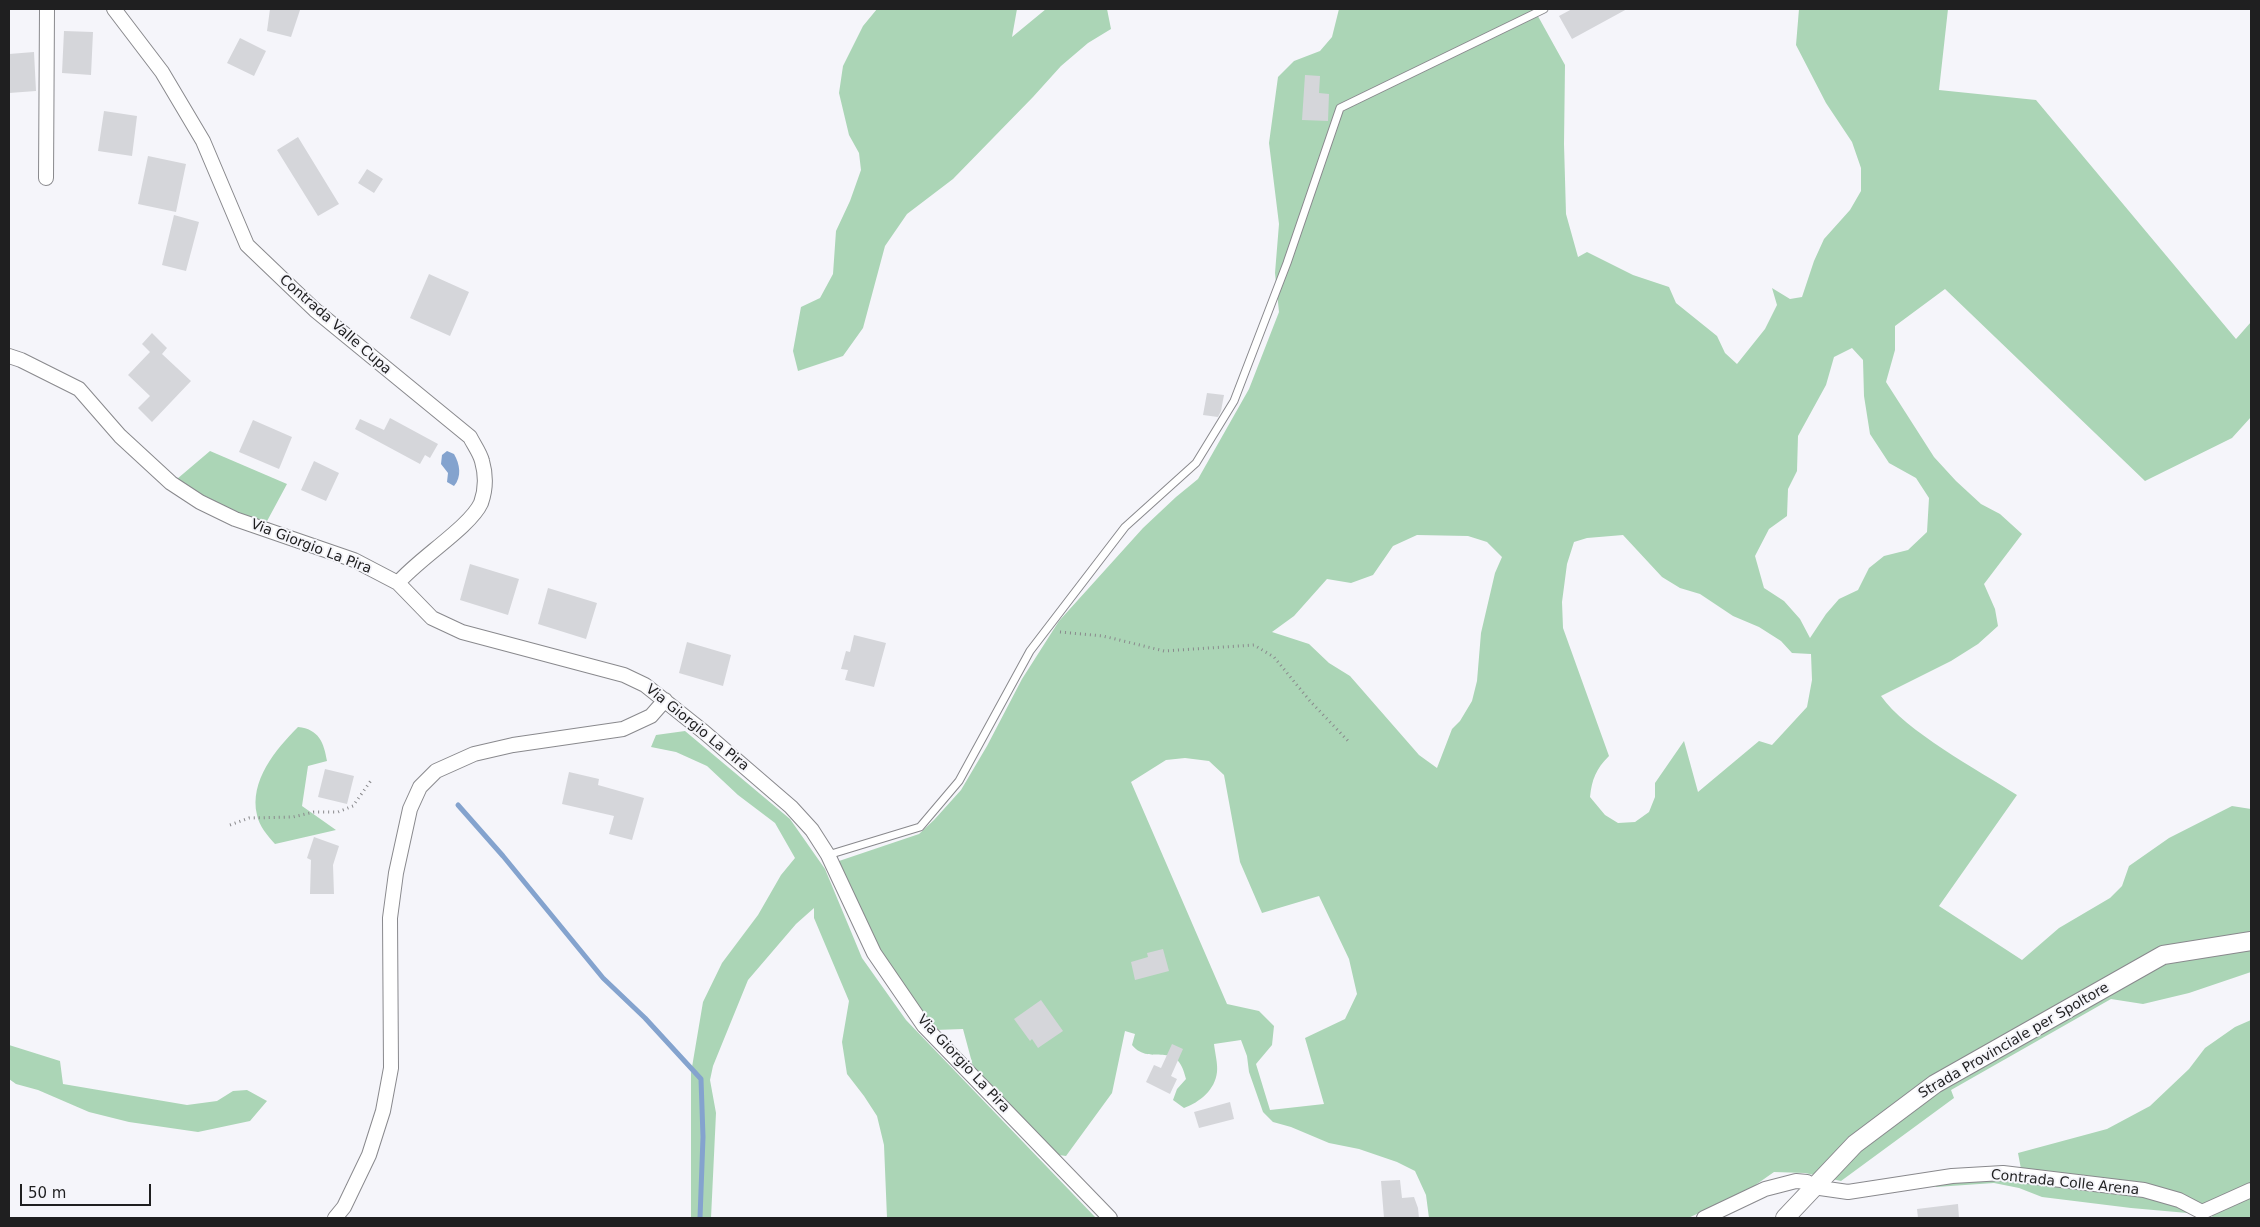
<!DOCTYPE html>
<style>
body{margin:0}
#map{position:relative;width:2260px;height:1227px;overflow:hidden;background:#f5f5fa;font-family:"DejaVu Sans",sans-serif}
canvas{display:block}
.frame{position:absolute;inset:0;border:10px solid #1f1f20;pointer-events:none}
.scale{position:absolute;left:20px;top:1184px;width:131px;height:22px;box-sizing:border-box;border:2px solid #1f1f20;border-top:0;padding-left:6px;font-size:15px;line-height:18px;white-space:nowrap;color:#1f1f20;-webkit-text-stroke:4px #f5f5fa;paint-order:stroke}
</style>
<div id="map">
<canvas width="2260" height="1227"></canvas>
<div class="frame"></div>
<div class="scale">50 m</div>
</div>
<script>
const c = document.querySelector('canvas').getContext('2d');
c.lineJoin = 'round';
function fill(path, color) {
  c.fillStyle = color;
  c.fill(path, 'evenodd');
}
function trace(path, color, width, dash) {
  c.strokeStyle = color;
  c.lineWidth = width;
  c.lineCap = dash ? 'butt' : 'round';
  c.setLineDash(dash || []);
  c.stroke(path);
}
function drawText(font, color, halo, rows, align = 'center') {
  c.font = font + ' "DejaVu Sans",sans-serif';
  c.lineWidth = 4;
  c.setLineDash([]);
  c.textBaseline = 'middle';
  c.strokeStyle = halo;
  c.fillStyle = color;
  for (const [text, x, y, turn = 0] of rows) {
    c.save();
    c.translate(x, y);
    c.rotate((+turn || 0) * Math.PI / 180);
    c.textAlign = isNaN(turn) ? turn : align;
    if (halo) c.strokeText(text, 0, 0);
    c.fillText(text, 0, 0);
    c.restore();
  }
}
const green = new Path2D(`
 M877 9H1017L1012 37 1046 9H1107L1111 29 1088 43 1061 66 1033 97 953 179 907 214 885 246 863 328 843 356 798 371 793 351 801 307 820 298 833 274 836 231 850 201 861 170 859 153 849 135 839 93 843 66 863 26Z
 M1339 9H1534L1565 65 1564 144 1566 214 1578 257 1587 252 1633 275 1669 287 1676 303 1717 336 1725 353 1737 364 1765 329 1777 305 1772 288 1790 299 1802 297 1814 261 1824 239 1850 210 1861 191V168L1852 142 1826 103 1796 45 1799 9H1948L1939 90 2036 100 2236 339 2251 322V417L2232 438 2145 481 1945 289 1895 326V350L1886 382 1934 457 1956 481 1981 504 2000 514 2022 534 1984 584 1995 609 1998 626 1978 644 1951 661 1881 696C1905 731 1978 770 2017 795L1939 906 2022 960 2059 928 2110 898 2122 886 2129 866 2169 838 2232 806 2251 809V972L2189 993 2143 1004 2111 999 1951 1090 1954 1098 1841 1181 1805 1173 1774 1172 1744 1193 1688 1218H1429L1426 1195 1415 1171 1397 1162 1359 1149 1329 1143 1291 1127 1273 1122 1263 1112 1249 1072 1247 1056 1241 1040 1214 1044C1215 1053 1218 1064 1217 1072 1215 1090 1200 1102 1184 1108L1173 1100 1177 1089 1186 1079C1177 1037 1151 1068 1132 1045L1135 1034 1125 1031 1112 1093 1066 1156 1059 1155 974 1070 963 1029 935 1030 902 989 861 917 839 861 919 834 934 820 961 790 987 746 1022 679 1059 621 1143 528 1176 497 1198 479 1249 389 1279 312 1275 273 1279 224 1269 143 1278 77 1294 61 1320 51 1332 37ZM1852 348 1863 360 1864 396 1870 434 1889 463 1916 478 1929 498 1927 532 1908 550 1884 556 1869 568 1858 590 1839 599 1826 614 1810 638 1800 619 1784 601 1764 588 1755 556 1769 529 1787 516 1788 489 1797 471 1798 436 1826 385 1834 357ZM1417 535 1468 536 1487 542 1502 557 1495 573 1481 633 1477 681 1472 701 1460 721 1452 729 1437 768 1419 755 1350 676 1329 663 1309 644 1272 632 1294 616 1327 579 1351 583 1373 575 1393 546ZM1623 535 1662 577 1680 588 1700 594 1733 616 1759 627 1781 641 1792 653 1811 654 1812 680 1807 707 1772 745 1759 741 1698 792 1684 741 1655 783V797L1649 812 1635 822 1618 823 1605 815 1590 797C1592 779 1596 769 1609 756L1563 628 1562 602 1567 564 1574 542 1587 538ZM1185 758 1209 761 1224 775 1240 862 1262 913 1319 896 1349 959 1357 994 1345 1019 1305 1038 1324 1104 1270 1110 1256 1064 1272 1045 1274 1026 1259 1011 1227 1004 1131 782 1166 760Z
 M210 451 287 484 266 523C230 511 208 501 177 479Z
 M298 727C319 729 324 743 327 761L308 766 302 806 336 830 275 844C268 836 259 826 257 815 249 781 276 749 298 727Z
 M685 731 790 819 825 869 862 958 906 1020 1096 1218H887L884 1145 877 1116 864 1096 847 1074 842 1042 849 1001 814 918V908L796 924 748 980 713 1066 710 1080 716 1113 711 1218H691V1073L703 1002 722 963 758 915 781 875 795 858 775 823 738 795 707 766 676 752 651 747 656 735Z
 M2251 1020V1218H2214L2210 1215 2131 1208 2042 1197 2019 1188 1994 1183 1936 1187 1926 1173 2021 1169 2018 1153 2107 1129 2150 1106 2189 1069 2205 1048 2235 1027Z
 M9 1045 60 1061 63 1084 187 1105 217 1101 233 1091 247 1090 267 1101 250 1121 198 1132 129 1122 89 1112 38 1090 16 1084 9 1079Z`);
const water = new Path2D(`
 M447 451 454 454C460 464 462 477 454 486L447 482 448 473 441 464 442 455Z`);
const stream = new Path2D(`
 M458 805 503 856 603 978 645 1018 701 1079 703 1137 700 1218`);
const building = new Path2D(`
 M270 9 300 10 291 37 267 31Z
 M1572 9H1627L1572 39 1559 16Z
 M64 31 93 32 91 75 62 73Z
 M240 38 266 51 254 76 227 63Z
 M34 52 36 91 9 93V54Z
 M1305 75 1320 76 1319 93 1329 94 1328 121 1302 120Z
 M104 111 137 116 132 156 98 151Z
 M298 137 339 204 318 216 277 150Z
 M148 156 186 164 176 212 138 204Z
 M367 169 383 179 374 193 358 183Z
 M174 215 199 222 186 271 162 265Z
 M429 274 469 292 450 336 410 318Z
 M152 333 167 348 162 354 191 381 152 422 138 408 150 396 128 375 150 352 142 344Z
 M1207 393 1224 395 1221 411 1218 417 1203 415Z
 M390 418 438 444 430 458 425 455 420 464 355 429 360 419 384 430Z
 M253 420 292 437 279 469 239 452Z
 M314 461 339 473 326 501 301 490Z
 M470 564 519 579 508 615 460 600Z
 M548 588 597 603 586 639 538 624Z
 M854 635 886 643 874 687 845 680 848 670 841 669 846 651 850 652Z
 M687 642 731 655 723 686 679 673Z
 M325 769 354 776 347 804 318 797Z
 M569 772 599 779 598 785 644 798 632 840 609 834 614 816 562 804Z
 M314 837 339 846 333 865 334 894H310L311 860 307 858Z
 M1163 949 1169 971 1135 980 1131 962 1148 957 1147 953Z
 M1041 1000 1063 1031 1038 1048 1032 1039 1030 1041 1014 1019Z
 M1172 1044 1183 1049 1171 1076 1177 1079 1170 1094 1146 1082 1154 1065 1161 1068Z
 M1230 1102 1234 1119 1199 1128 1194 1112Z
 M1400 1180 1402 1198 1414 1197 1418 1208 1419 1218H1384L1381 1181Z
 M1958 1204 1959 1218H1918L1917 1209Z`);
const path = new Path2D(`
 M1060 632 1103 636 1164 651 1254 645 1274 657 1310 701 1350 743
 M230 825 249 818 293 817 314 812H338L353 806 372 779`);
const service = new Path2D(`
 M828 855 920 827 959 781 1030 651 1125 527 1196 463 1234 401 1287 263 1340 108 1544 9`);
const minor = new Path2D(`
 M114 9 162 72 203 141 247 245 315 310 470 437C474 445 480 453 482 461 486 475 486 489 481 503 470 527 418 559 398 583
 M46 178 47 9
 M9 356 21 360 79 389 120 436 171 483 200 502 235 519 354 560 398 583 432 618 462 632 624 675 645 685 704 732 791 807 812 830 828 855 874 953 924 1026 1110 1218
 M335 1218 344 1207 369 1155 383 1111 391 1068 390 918 396 873 410 809 420 787 436 771 474 754 513 745 623 729 651 716 665 700
 M1704 1218 1765 1189 1796 1181 1807 1182 1813 1187 1848 1192 1952 1176 2003 1173 2144 1190 2179 1200 2202 1212 2251 1190`);
const tertiary = new Path2D(`
 M1785 1218 1855 1144 1935 1084 2163 955 2251 941`);
const streetNames = [
 ["Contrada Valle Cupa",335,325,41],
 ["Via Giorgio La Pira",311,547,21],
 ["Via Giorgio La Pira",697,728,39],
 ["Strada Provinciale per Spoltore",2014,1041,-30],
 ["Via Giorgio La Pira",963,1064,47],
 ["Contrada Colle Arena",2065,1183,6]
];
fill(green, '#abd5b6');
fill(water, '#84a3ce');
trace(stream, '#84a3ce', 5);
fill(building, '#d5d6da');
trace(service, '#89898d', 9);
trace(minor, '#89898d', 16);
trace(tertiary, '#89898d', 20);
trace(path, '#89898c', 3, [1, 4]);
trace(service, '#fff', 7);
trace(minor, '#fff', 14);
trace(tertiary, '#fff', 18);
drawText('14px', '#1f1f20', '#f5f5fa', streetNames);
</script>
